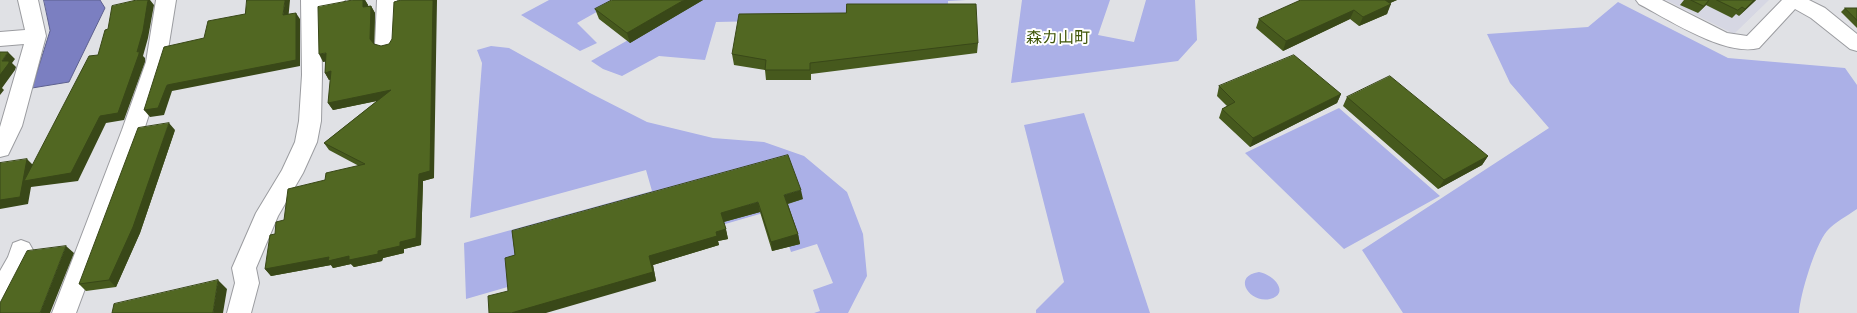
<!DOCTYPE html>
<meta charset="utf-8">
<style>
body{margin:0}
canvas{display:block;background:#e0e1e5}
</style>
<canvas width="1857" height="313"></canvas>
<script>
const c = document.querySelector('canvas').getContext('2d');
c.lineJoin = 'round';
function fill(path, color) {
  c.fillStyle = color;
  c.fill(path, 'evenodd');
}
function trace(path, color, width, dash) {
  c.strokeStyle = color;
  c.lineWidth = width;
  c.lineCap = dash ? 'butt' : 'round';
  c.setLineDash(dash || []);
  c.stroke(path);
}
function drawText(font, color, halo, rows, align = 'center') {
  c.font = font + ' "Work Sans","Noto Sans JP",sans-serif';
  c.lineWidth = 4;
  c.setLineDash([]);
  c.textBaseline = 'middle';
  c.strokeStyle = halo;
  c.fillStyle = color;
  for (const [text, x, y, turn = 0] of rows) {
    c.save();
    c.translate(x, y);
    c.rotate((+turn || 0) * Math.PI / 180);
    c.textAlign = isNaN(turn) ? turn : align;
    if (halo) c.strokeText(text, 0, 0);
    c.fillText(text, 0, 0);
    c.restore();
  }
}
const built = new Path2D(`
 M1666 0H1769L1734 34Z`);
const green = new Path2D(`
 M549 0H618L577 23 597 43 580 51 521 15Z
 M699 0H966L948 1V17L716 22 705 60 659 56 622 76 603 69 591 61Z
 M1022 0H1110L1098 35 1134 42 1146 0H1195L1197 40 1178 61 1011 83Z
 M1618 2 1728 58 1845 68 1857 85V209C1847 216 1835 222 1827 231 1815 245 1800 295 1799 313H1403L1362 250 1549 128 1510 83 1487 34 1588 27Z
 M491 46 509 48 590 93 647 122 713 138 764 142 804 156 847 192 863 234 867 276 848 313H814L820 311 813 290 833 283 817 244 791 252 777 209 466 299 464 243 652 191 646 170 470 218 482 63 477 50Z
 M1339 108 1440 196 1344 249 1245 153Z
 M1084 113 1150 313H1036V310L1064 282 1024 125Z
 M1259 272C1275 275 1290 294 1270 299 1250 304 1231 276 1259 272Z`);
const water = new Path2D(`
 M44 0H100L105 8 69 82 32 88 50 31Z`);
const minor = new Path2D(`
 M18 0H38L46 36 22 126 8 155 0 157V127L24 44 0 46V32L25 30Z
 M156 0H176L166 62 144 130 76 313H52L122 130 146 62Z
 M301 0H345L342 4 321 9 322 75 321 121 317 142 303 173 278 216 256 268 259 283 251 313H227L235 283 232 268 256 213 282 170 295 142 299 121 302 75Z
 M377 0H397L395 45 392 50 385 52 378 50 375 45Z
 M1636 0H1662L1727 33 1747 36 1782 0H1809L1825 8 1857 34V51L1850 49 1811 18 1795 9 1759 48C1726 57 1669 20 1639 4Z
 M21 240 29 243 33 250 32 258 9 301 0 304V271L8 257 13 243Z`);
const wall = new Path2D(`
 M353 0H365L368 5 367 6H371L375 13 374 44 434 178 423 181 421 245 404 249V253L383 258 382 261 354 267 351 264 333 268 331 265 271 276 265 269 275 234 284 220 325 180 359 166 329 150 324 143 377 101 333 110 328 103 331 79 329 80 325 73 326 61 323 62Z
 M703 0 630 43 599 19 595 9Z
 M1301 0H1397L1390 3 1387 14 1359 26 1350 19 1283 51 1256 28 1259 19Z
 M1684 0H1756L1739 16 1736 14 1732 18 1706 5 1698 13 1680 5Z
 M1845 8H1857V28L1841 12Z
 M978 43 977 53 811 74V80H766L765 70 734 65 732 54Z
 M1219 86 1341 94 1337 103 1250 147 1219 118 1222 109 1227 106 1217 96Z
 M1347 97 1488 156 1482 165 1438 189 1343 106Z
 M175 130 140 233 116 287 86 291 79 284Z
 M803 199 788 204 798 234 800 244 772 251 760 212 724 222 728 239 718 241 719 245 653 265 656 281 508 291 515 255 512 231Z`);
const shadedWall = new Path2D(`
 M148 0H150L154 5 148 38 143 56 145 58V62L124 120 106 123 78 181 31 187 28 204 0 209V200L27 159 34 166 100 116Z
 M285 0H290L288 21 283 15Z
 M363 0H365L368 5 367 14 363 7Z
 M433 0H437L434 178 423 181 421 245 404 249V253L383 258 382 261 354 267 351 264 333 268 331 265 271 276 265 269 329 257 349 256 378 251 400 242 419 174Z
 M684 0H703L630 43 627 33Z
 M1383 0H1397L1379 8Z
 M1709 0 1706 5 1698 13 1704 6Z
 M1754 0H1756L1739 16 1745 9Z
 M1391 4 1387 14 1359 26 1363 17Z
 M371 6 375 13 374 46 370 39Z
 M1354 10 1350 19 1283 51 1286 41Z
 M296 13 300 19V66L172 91 164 115 150 117 144 110 167 85Z
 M8 52 15 59 12 63 16 67 15 70 2 88 4 90 0 95V75L2 61Z
 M326 53 331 60 323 62 319 54Z
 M331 71 336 78 329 80 325 73Z
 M391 90 395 97 333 110 328 103Z
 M1341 94 1337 103 1250 147 1253 138Z
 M169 123 175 130 140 233 116 287 109 280Z
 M1488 156 1482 165 1438 189 1444 180Z
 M801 190 803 199 786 204 784 195Z
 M758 202 760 212 723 222 721 213Z
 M726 229 728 239 718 241 719 245 653 265 656 281 546 313H511L649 256 716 232Z
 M798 234 800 244 772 251 771 242Z
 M66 246 74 253 50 313H40Z
 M218 280 227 289 223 313H213Z`);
const building = new Path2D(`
 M137 0H148L143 31 137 52 139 51V54L118 113 100 116 71 173 24 181 89 56 98 55 105 30 108 29 112 6Z
 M247 0H285L283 15 296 13V60L167 85 158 108 144 110 164 47 204 38 208 21 245 14Z
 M353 0H363V7L371 6 370 39 374 44 381 46 389 44 392 39 394 2 401 0H433L430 171 419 174 416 238 400 242V246L378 251V254L349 260V256L328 261 329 257 265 269 270 235 275 234 276 222 284 220 288 189 325 180 326 173 365 164 324 143 391 90 328 103 331 71 325 73 326 53 319 54 318 7Z
 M612 0H684L627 33 595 9Z
 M1301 0H1385L1391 4 1363 17 1354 10 1286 41 1259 19Z
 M1691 0H1709L1704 6Z
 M1717 0H1754L1745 9 1742 7 1738 10Z
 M847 4H976L978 43 810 63V70H765L766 60 732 54 739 14 846 13Z
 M1845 8H1857V20Z
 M0 52H8L2 61H9V63L0 75Z
 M1294 55 1341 94 1253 138 1222 109 1235 102 1219 86Z
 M1390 76 1488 156 1444 180 1347 97Z
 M169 123 133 227 109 280 79 284 138 128Z
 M788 155 801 190 784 195 798 234 771 242 758 202 721 213 726 229 716 232 717 236 649 256 653 272 511 313H489L488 296 508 291 505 258 515 255 512 231Z
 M27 159 20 197 0 200V163Z
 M66 246 40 313H0V303L27 251Z
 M218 280 213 313H112L114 304Z`);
const quarterNames = [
 ["森カ山町",1058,38]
];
fill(built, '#d6d7e3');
fill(green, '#abb0e7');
fill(water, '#7b7fc1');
trace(water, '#5d608f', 1);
trace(minor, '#9b9ca0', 2);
fill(minor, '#fff');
fill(wall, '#46591d');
fill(shadedWall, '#394818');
fill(building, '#516722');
trace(building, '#394818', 1);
drawText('16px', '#40560a', '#fff', quarterNames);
</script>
